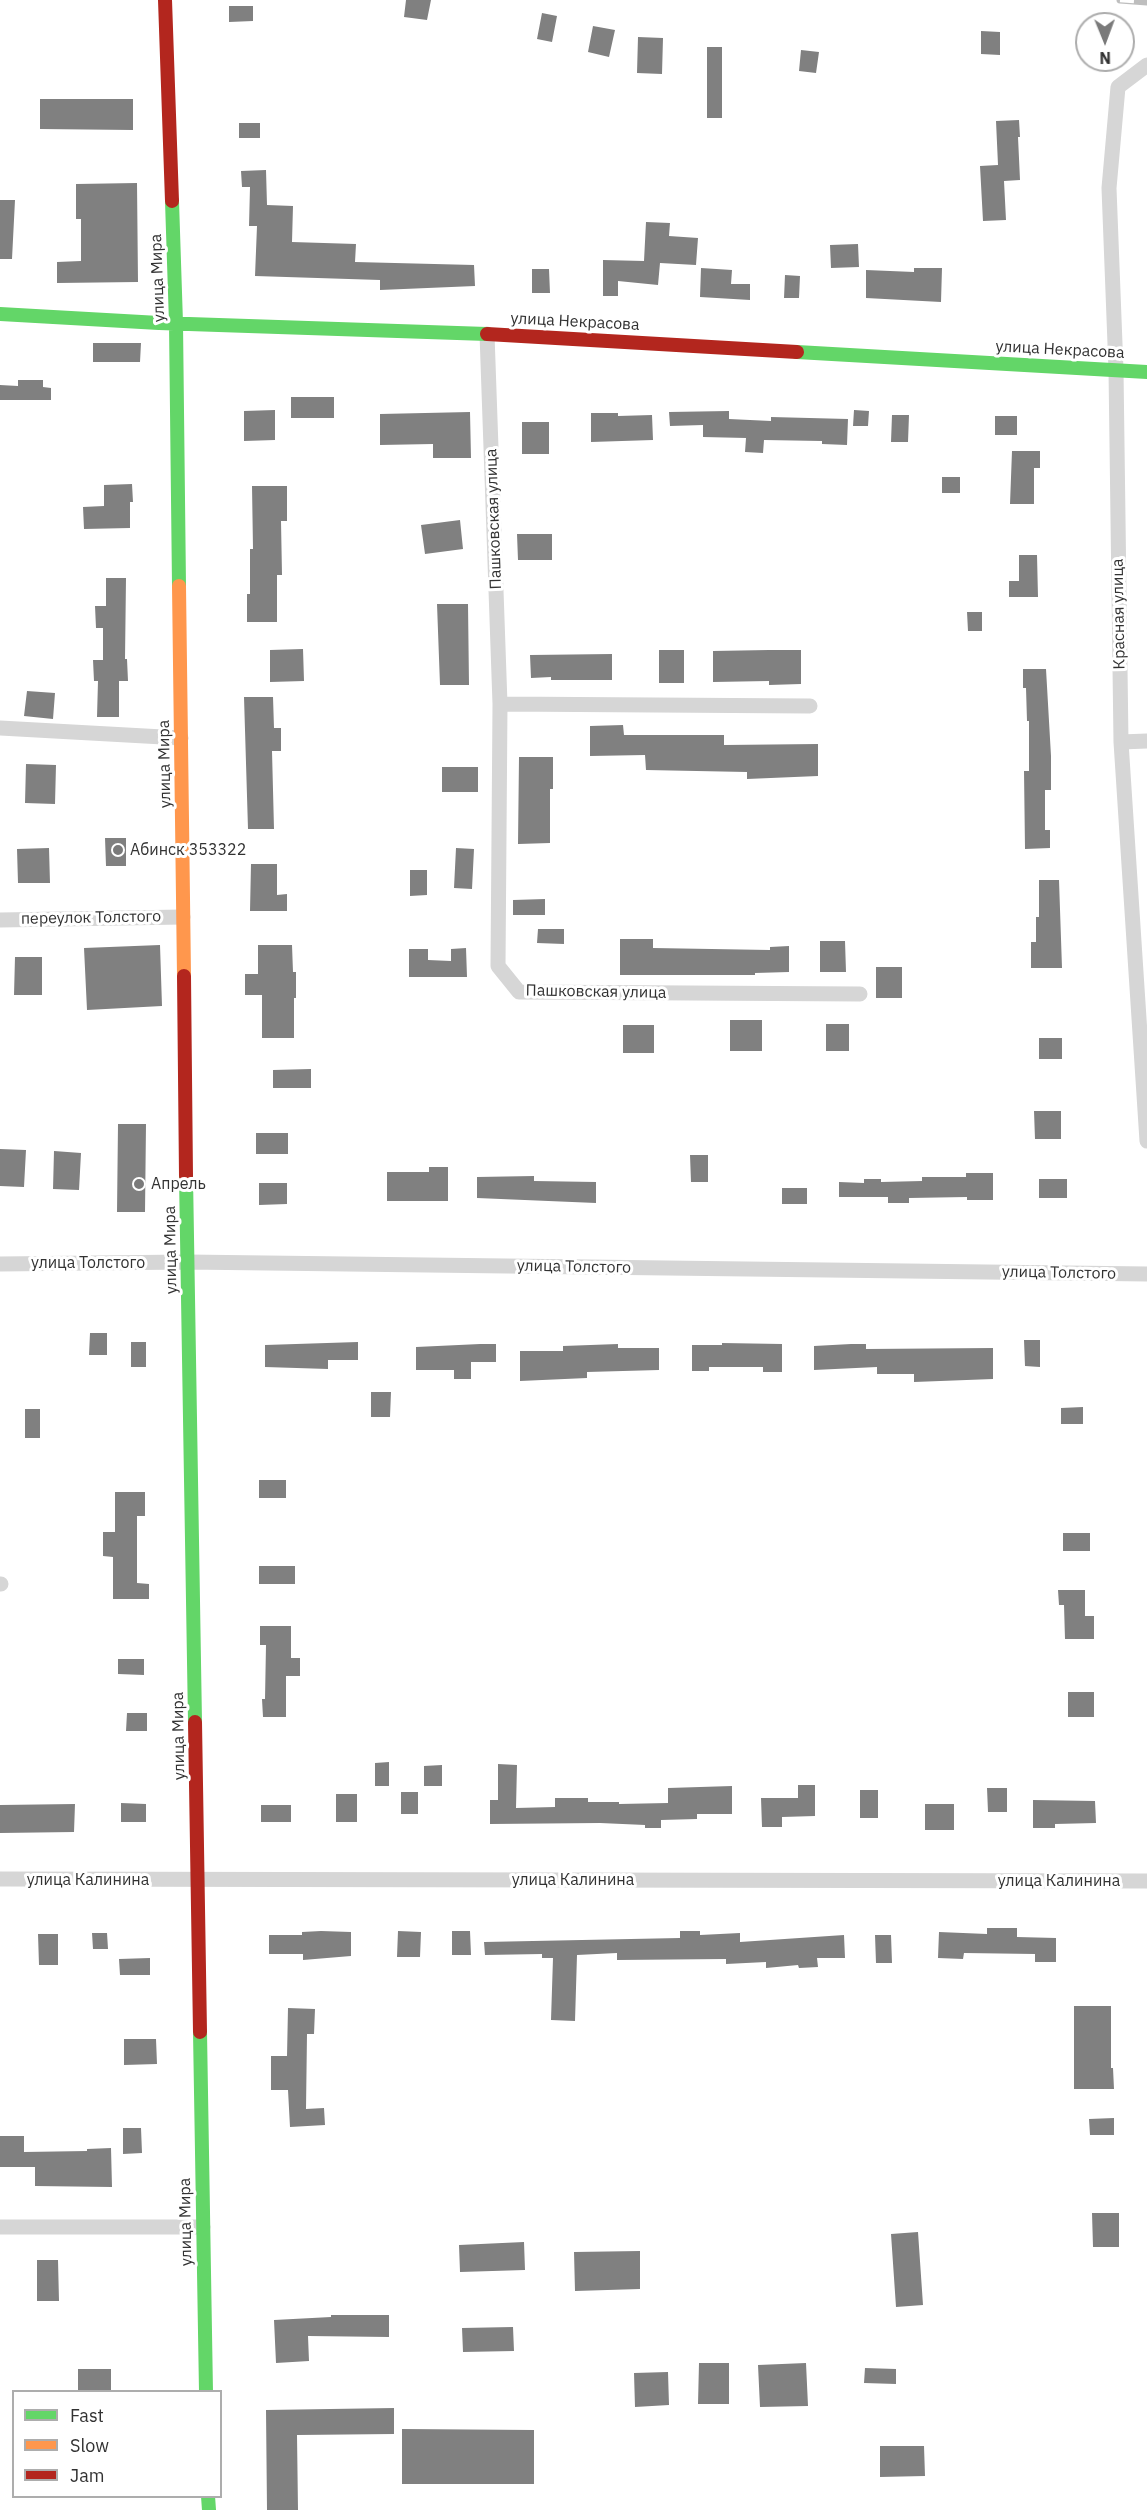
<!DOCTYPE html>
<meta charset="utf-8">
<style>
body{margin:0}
#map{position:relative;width:1147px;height:2510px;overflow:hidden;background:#fff;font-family:"IBM Plex Sans",sans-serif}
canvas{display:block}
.legend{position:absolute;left:12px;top:2390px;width:210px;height:108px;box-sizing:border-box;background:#fff;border:2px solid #adadad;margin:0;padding:8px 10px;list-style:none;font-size:18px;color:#323232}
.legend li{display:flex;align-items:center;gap:12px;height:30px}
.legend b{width:30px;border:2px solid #adadad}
.north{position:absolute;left:1075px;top:12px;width:60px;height:60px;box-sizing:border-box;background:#fff;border:2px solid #adadad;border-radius:50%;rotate:179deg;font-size:16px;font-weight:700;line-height:24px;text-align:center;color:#323232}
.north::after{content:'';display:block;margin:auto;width:21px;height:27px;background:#7a7a7a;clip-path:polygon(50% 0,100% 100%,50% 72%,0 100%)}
</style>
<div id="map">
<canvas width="1147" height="2510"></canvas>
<ul class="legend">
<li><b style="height:8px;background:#63d668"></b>Fast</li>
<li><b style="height:8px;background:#ff974d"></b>Slow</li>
<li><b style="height:8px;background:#b3261e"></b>Jam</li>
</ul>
<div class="north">N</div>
</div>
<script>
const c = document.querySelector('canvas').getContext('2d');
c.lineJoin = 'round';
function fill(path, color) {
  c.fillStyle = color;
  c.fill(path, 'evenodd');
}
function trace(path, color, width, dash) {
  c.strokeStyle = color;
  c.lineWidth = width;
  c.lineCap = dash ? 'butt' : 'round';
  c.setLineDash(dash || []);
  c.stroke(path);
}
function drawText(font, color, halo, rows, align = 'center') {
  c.font = font + ' "IBM Plex Sans",sans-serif';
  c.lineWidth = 6;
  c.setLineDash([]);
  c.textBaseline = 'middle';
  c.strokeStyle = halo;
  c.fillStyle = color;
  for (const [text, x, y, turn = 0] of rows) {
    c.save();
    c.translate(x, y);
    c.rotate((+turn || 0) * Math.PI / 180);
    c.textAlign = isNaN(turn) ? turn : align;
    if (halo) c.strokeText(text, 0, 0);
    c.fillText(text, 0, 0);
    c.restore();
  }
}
const building = new Path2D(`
 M406 0H431L427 20 404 17Z
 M229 6H253V21L229 22Z
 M542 13 557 16 552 42 537 39Z
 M593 26 615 30 609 57 588 52Z
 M981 31 1000 32V55L981 54Z
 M638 37 663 38 662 74 637 73Z
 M707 47H722V118H707Z
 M801 50 819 52 816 73 799 71Z
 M40 99H133V130L40 129Z
 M1019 120 1020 137H1018L1020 180 1004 181 1006 220 983 221 980 166 998 165 996 121Z
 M239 123H260V138H239Z
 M266 170 267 205 293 206 292 242 356 244 355 262 474 265 475 286 380 290V280L255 276 257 226H249L250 187H242L241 171Z
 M137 183 138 282 57 283V262L81 261V219H76V184Z
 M0 200H15L12 259H0Z
 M646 222 670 223 669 236 698 238 696 265 660 263 658 285 618 281V296H603V260L644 261Z
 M858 244 859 267 831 268 830 245Z
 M701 268 732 270 731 284H750V300L700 297Z
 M914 268H942L941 302 866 298V270L914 272Z
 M532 269H549L550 293H532Z
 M785 275 800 276 799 298H784Z
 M93 343H141L140 362H93Z
 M18 380H43V387L51 388V400H0V385L18 386Z
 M291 397H334V418H291Z
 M275 410V440L244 441V411Z
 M854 410 869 411 868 426H853Z
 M729 411V419L771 421V417L848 419 847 445 822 444V441L764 440 763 453 745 452 746 438 703 437V425L670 426 669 412Z
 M470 412 471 458H433V444L380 445V414Z
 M591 413H618V416L652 415 653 440 591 442Z
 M892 415H909L908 442H891Z
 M995 416H1017V435H995Z
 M522 422H549V454H522Z
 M1012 451H1040V468H1034V504H1010Z
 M942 477H960V493H942Z
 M132 484 133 502H130V528L84 529 83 507 104 506V485Z
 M252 486H287V521H281L282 575H277V622H247V594H250V549H253Z
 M460 520 463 549 425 554 421 525Z
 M517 534H552V560H518Z
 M1019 555H1037L1038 597H1009V581H1019Z
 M106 578H126L125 659H127L128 681H119V717H97L98 681H94L93 660H103V628H96L95 606H106Z
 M437 604H468L469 685H440Z
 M967 612H982V631H968Z
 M303 649 304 681 270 682V650Z
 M659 650H684V683H659Z
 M769 650H801V684L769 685V681L713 682V651Z
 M612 654V680H551V677L531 678 530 655Z
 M1023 669H1046L1051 756V790H1045V830H1050V848L1025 849 1024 771H1029V721H1027L1026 688H1023Z
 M27 691 55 693 53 719 24 716Z
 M244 697H273L274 728H281V751H272L274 829H248Z
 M623 725 624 735H724V745L818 744V776L747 779V772L646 770 645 755 590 756V726Z
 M519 757H553V789H550V843L518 844Z
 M26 764 56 765 55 804 25 803Z
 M442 767H478V792H442Z
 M105 838H126V866H106Z
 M49 848 50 883H18L17 849Z
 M456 848 474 849 472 889 454 888Z
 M251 864H277V895L287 894V911H250Z
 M410 870H427V895L410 896Z
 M1039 880H1059L1062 968H1031V942H1036V917H1039Z
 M545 899V915H513V900Z
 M538 929H564V944L537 943Z
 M620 939H653V948L770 950V947L789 946V972L755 973V975H620Z
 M820 941H845L846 972H820Z
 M160 945 162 1006 87 1010 84 948Z
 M258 945H292L293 972H296V998H294V1038H262V995H245V974H258Z
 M466 948 467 977H409V949H428V960L451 961V949Z
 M15 957H42V995H14Z
 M876 967H902V998H876Z
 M730 1020H762V1051H730Z
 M826 1024H849V1051H826Z
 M623 1025H654V1053H623Z
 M1039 1038H1062V1059H1039Z
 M311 1069V1088H273V1070Z
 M1034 1111H1061V1139H1035Z
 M118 1124H146L145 1212H117Z
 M256 1133H288V1154H256Z
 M0 1149 26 1150 24 1187 0 1186Z
 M54 1151 81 1153 79 1190 53 1189Z
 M690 1155H708V1182H691Z
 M429 1167H448V1201H387V1172H429Z
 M966 1173H993V1200H967V1197L909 1198V1203H888V1197H839V1182L864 1183V1179H881V1182L922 1181V1177H966Z
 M534 1176V1181L596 1182V1203L477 1198V1177Z
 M1039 1179H1067V1198H1039Z
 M259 1183H287V1204L259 1205Z
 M782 1188H807V1204H782Z
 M90 1333H107V1355H89Z
 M1024 1340H1040V1367L1025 1366Z
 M131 1342H146V1367H131Z
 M358 1342V1360H328V1369L265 1367V1345Z
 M722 1343 782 1344V1372H763V1367H709V1371H692V1345H722Z
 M480 1344H496V1362H471V1379H454V1370H416V1347Z
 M618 1344V1348H659V1370L587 1372V1378L520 1381V1351H563V1346Z
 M851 1344H866V1349L993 1348V1379L914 1382V1374H877V1367L814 1370V1346Z
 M371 1392H391L390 1417H371Z
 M1083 1407V1424H1061V1408Z
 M25 1409H40V1438H25Z
 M259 1480H286V1498H259Z
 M115 1492H145V1516H137V1583L149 1584V1599H113V1557L103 1556V1532H115Z
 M1063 1533H1090V1551H1063Z
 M259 1566H295V1584H259Z
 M1058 1590H1085V1616H1094V1639H1065L1064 1605H1059Z
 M260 1626H291V1658H300V1676H286V1717H263L262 1699H265L266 1645H260Z
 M118 1659H144V1675L118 1674Z
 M1068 1692H1094V1717H1068Z
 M127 1713H147V1731H126Z
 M389 1762V1786H375V1763Z
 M498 1764 517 1765 516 1808 555 1807V1798H588V1802H619V1804L668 1803V1788L732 1786V1814H697V1819L661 1820V1828H645V1825L600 1823 490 1824V1800H498Z
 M442 1765V1786H424V1766Z
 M798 1785H815V1816L782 1817V1827H762L761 1798H798Z
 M987 1788H1007V1812H988Z
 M860 1790H878V1818H860Z
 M401 1792H418V1814H401Z
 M336 1794H357V1822H336Z
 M1033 1800 1095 1801 1096 1823 1055 1824V1828H1033Z
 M121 1803 146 1804V1822H121Z
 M75 1804 74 1832 0 1833V1805Z
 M925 1804H954V1830H925Z
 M261 1805H291V1822H261Z
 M987 1928H1017V1937L1056 1938V1962H1035V1954L964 1953 963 1959 938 1958 939 1932 987 1934Z
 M321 1931 351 1932V1956L303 1960V1954H269V1935H302V1932Z
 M398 1931 421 1932 420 1957H397Z
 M452 1931H470L471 1955H452Z
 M680 1931H700V1935L740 1933V1942L844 1935 845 1958H817L818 1967 799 1968 798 1965 766 1968V1962L726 1964V1959L617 1960V1953L577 1955 575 2021 551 2020 553 1958H542V1954L485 1955 484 1942 680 1938Z
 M92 1933H107L108 1949H93Z
 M38 1934H58V1965H39Z
 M875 1935H891L892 1963H876Z
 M150 1958V1975H120L119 1959Z
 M1074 2006H1111V2068H1113L1114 2089H1074Z
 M288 2008 315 2009 314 2034H307L306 2109 324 2108 325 2125 290 2127 288 2090H271V2056H287Z
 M124 2039H156L157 2064 124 2065Z
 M1114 2118V2135H1090L1089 2119Z
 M123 2128H141L142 2153 123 2154Z
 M0 2136H24V2152L87 2151V2149L111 2148 112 2187 35 2186V2167H0Z
 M1092 2213H1119V2247H1093Z
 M918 2232 923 2305 896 2307 891 2234Z
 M524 2242 525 2270 460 2272 459 2245Z
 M640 2251V2289L575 2291 574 2252Z
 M37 2260H58L59 2301H37Z
 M331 2315H389V2337L308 2336 309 2361 276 2363 274 2320 331 2317Z
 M513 2327 514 2351 463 2352 462 2328Z
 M699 2363H729V2404H698Z
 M806 2363 808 2406 760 2407 758 2365Z
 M865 2368 896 2369V2384L864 2383Z
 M78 2369H111V2391H78Z
 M668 2372 669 2405 635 2407 634 2373Z
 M394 2408V2434L297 2435 298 2510H267L266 2410Z
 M402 2429 534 2430V2484H402Z
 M880 2446H924L925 2476 880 2477Z`);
const street = new Path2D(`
 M1147 65 1118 87 1109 188 1116 370 1121 742 1147 1141
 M487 334 500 704 498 966 519 992 860 994
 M500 704 810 706
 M0 728 181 738
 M1121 742 1147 741
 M0 920 183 917
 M0 1264 187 1262 1147 1274
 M0 1584H1
 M0 1879 1147 1881
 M0 2227H203`);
const fast = new Path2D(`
 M172 201 176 323 179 586
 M0 314 159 323 487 334
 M797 352 1147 372
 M186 1176 195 1722
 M200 2032 206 2392
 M208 2496 209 2510`);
const slow = new Path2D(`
 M179 586 184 976`);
const jam = new Path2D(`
 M165 0 172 201
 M487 334 797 352
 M184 976 186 1176
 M195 1722 200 2032`);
const rail = new Path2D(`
 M1120 0 1147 2`);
const markers = [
 [118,850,6,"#7a7a7a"],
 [139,1184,6,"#7a7a7a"]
];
const streetNames = [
 ["улица Мира",158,278,-92],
 ["улица Некрасова",575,322,3],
 ["улица Некрасова",1060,350,3],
 ["Пашковская улица",494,519,-92],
 ["Красная улица",1119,614,-91],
 ["улица Мира",165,764,-91],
 ["переулок Толстого",91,918,-1],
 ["Пашковская улица",596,992,1],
 ["улица Мира",171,1250,-91],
 ["улица Толстого",88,1263],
 ["улица Толстого",574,1267,1],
 ["улица Толстого",1059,1273,1],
 ["улица Мира",179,1736,-91],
 ["улица Калинина",88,1880],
 ["улица Калинина",573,1880],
 ["улица Калинина",1059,1881],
 ["улица Мира",186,2222,-91]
];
const poiNames = [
 ["Абинск 353322",130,850],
 ["Апрель",151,1184]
];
fill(building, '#808080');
trace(street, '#d6d6d6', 15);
trace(fast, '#63d668', 14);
trace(slow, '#ff974d', 14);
trace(jam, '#b3261e', 14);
trace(rail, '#bebebe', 7);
trace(rail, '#fff', 4.5, [14]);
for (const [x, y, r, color] of markers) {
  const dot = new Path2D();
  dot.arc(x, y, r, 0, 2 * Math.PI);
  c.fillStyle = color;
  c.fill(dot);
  trace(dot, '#fff', 2);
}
drawText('16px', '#323232', '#fff', streetNames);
drawText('16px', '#323232', '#fff', poiNames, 'left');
</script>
